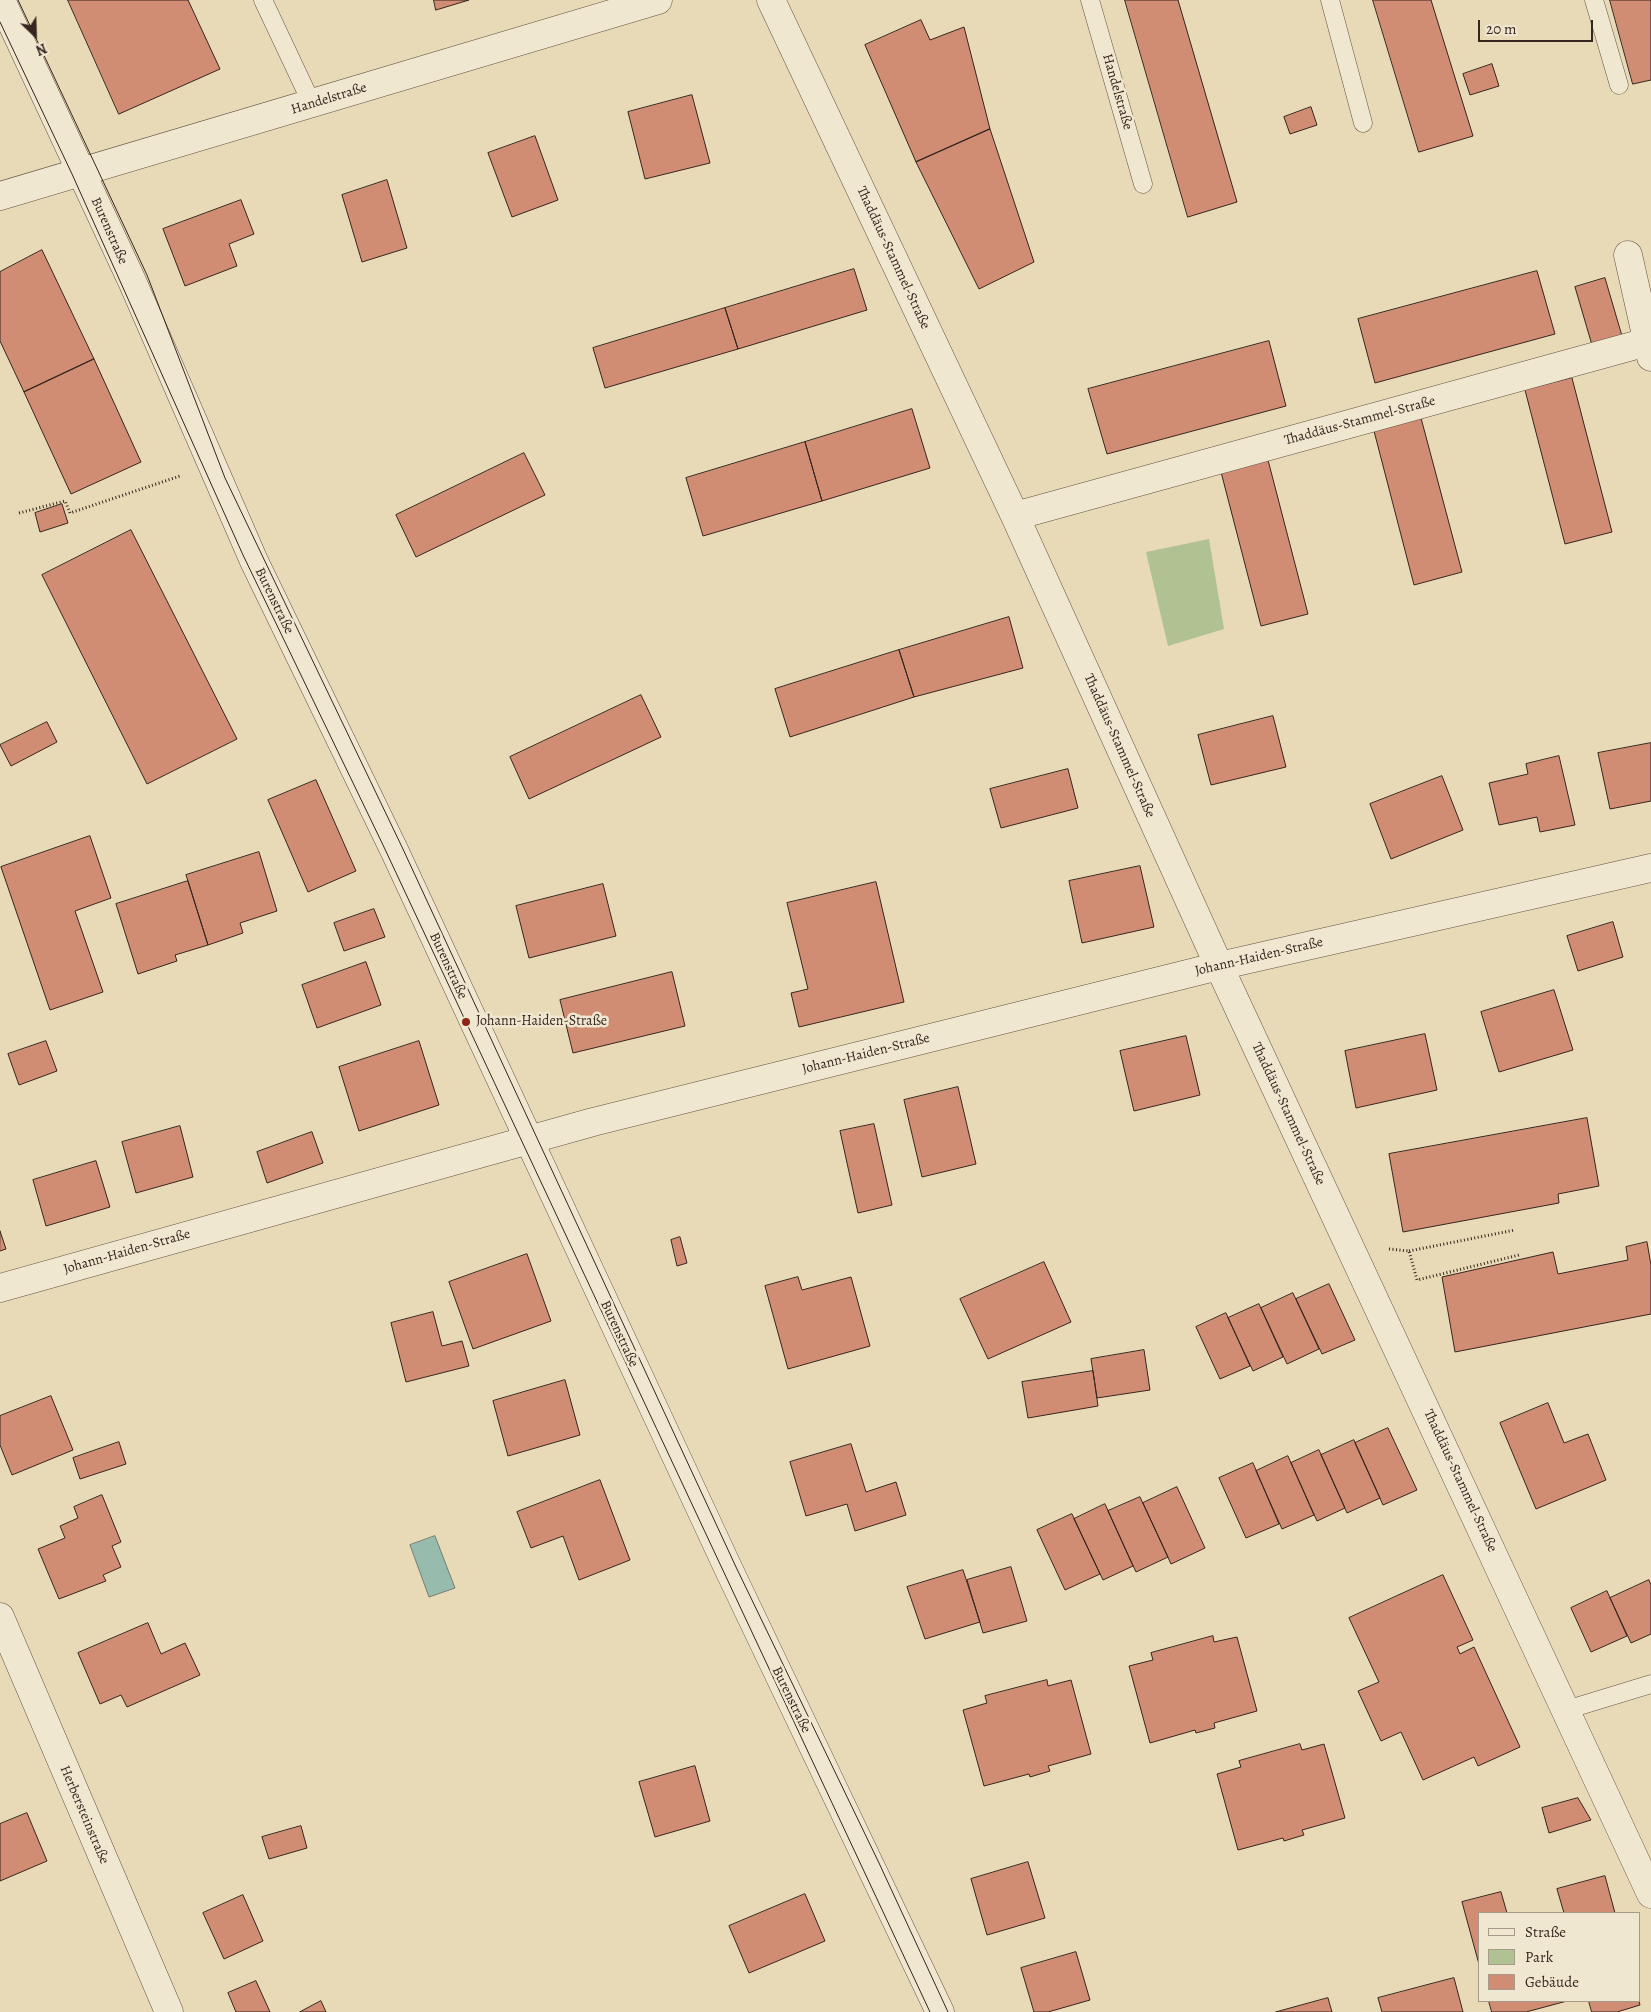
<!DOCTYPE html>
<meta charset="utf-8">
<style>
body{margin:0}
#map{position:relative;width:1651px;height:2012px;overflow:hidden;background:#e8dab6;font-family:Alegreya,serif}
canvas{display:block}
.legend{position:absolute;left:1478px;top:1912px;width:162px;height:90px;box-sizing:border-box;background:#f0e7d0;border:1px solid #a69989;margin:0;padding:6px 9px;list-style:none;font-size:15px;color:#37251f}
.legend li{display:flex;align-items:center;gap:10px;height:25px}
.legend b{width:25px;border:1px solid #a69989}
.north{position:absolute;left:10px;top:10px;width:50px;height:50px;-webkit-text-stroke:4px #f0e7d0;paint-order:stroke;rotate:156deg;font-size:14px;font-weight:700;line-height:20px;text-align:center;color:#37251f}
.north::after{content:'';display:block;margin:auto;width:18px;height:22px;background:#37251f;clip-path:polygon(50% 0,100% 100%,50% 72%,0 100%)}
.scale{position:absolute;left:1478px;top:20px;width:115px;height:22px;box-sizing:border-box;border:2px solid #37251f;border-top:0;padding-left:6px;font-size:15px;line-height:18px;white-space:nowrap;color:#37251f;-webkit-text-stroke:4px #f0e7d0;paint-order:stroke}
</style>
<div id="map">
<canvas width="1651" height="2012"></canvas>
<ul class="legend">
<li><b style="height:6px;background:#f0e7d0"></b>Straße</li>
<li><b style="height:14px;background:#b0c192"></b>Park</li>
<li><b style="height:14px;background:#d08d74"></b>Gebäude</li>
</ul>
<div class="north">N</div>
<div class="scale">20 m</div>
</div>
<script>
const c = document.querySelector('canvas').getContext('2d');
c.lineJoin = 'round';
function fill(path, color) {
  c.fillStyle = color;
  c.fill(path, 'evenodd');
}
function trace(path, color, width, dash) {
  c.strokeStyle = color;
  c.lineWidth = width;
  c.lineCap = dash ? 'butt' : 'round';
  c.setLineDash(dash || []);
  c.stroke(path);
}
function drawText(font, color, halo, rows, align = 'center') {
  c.font = font + ' Alegreya,serif';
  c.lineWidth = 5;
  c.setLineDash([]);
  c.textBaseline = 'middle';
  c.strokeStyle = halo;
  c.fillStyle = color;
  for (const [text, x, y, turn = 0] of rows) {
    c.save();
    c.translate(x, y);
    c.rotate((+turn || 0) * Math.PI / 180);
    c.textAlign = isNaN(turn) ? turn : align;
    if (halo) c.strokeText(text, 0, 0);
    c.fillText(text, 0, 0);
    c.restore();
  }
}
const green = new Path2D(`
 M1209 539 1224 629 1168 646 1146 552Z`);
const water = new Path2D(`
 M435 1536 455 1588 429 1597 410 1545Z`);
const building = new Path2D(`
 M68 0H188L220 69 119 114Z
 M434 0H469L436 10Z
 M1125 0H1178L1237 202 1188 217Z
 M1373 0H1431L1473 136 1419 152Z
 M1610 0H1651V80L1633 84Z
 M921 20 930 40 964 27 990 129 916 162 865 45Z
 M1492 64 1499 86 1470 95 1463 74Z
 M692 95 710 163 645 179 628 112Z
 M1311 107 1317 125 1290 134 1284 117Z
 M990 129 1034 262 979 289 916 162Z
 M535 136 558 200 512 217 488 153Z
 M387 180 407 248 362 262 342 195Z
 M241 200 254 234 229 244 237 266 185 286 163 229Z
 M42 250 94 359 24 392 0 341V272Z
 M854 269 867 310 738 349 725 308Z
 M1537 271 1555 334 1375 383 1358 319Z
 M1605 278 1622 336 1592 345 1575 287Z
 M725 308 738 349 605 388 593 348Z
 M1269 341 1286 406 1107 454 1088 389Z
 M94 359 141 462 71 494 24 392Z
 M1572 378 1612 532 1565 544 1525 390Z
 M912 409 930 468 822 501 805 442Z
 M1421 418 1462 572 1414 585 1374 431Z
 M805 442 822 501 703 536 686 478Z
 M524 453 545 495 416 557 396 515Z
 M1268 460 1308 614 1261 626 1221 472Z
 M62 504 68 523 40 532 35 513Z
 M131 530 237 739 147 784 42 575Z
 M1009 617 1023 668 914 697 899 650Z
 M899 650 914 697 790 737 775 689Z
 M641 695 661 737 529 799 510 757Z
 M1273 716 1286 767 1211 785 1198 735Z
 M47 722 57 742 11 766 0 745Z
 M1651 743V801L1610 809 1598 753Z
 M1559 756 1575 825 1540 832 1537 817 1499 825 1489 783 1528 774 1526 764Z
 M1068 769 1078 808 1001 828 990 789Z
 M1442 776 1463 830 1391 859 1370 804Z
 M316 780 356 871 308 892 268 800Z
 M90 836 111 898 75 911 103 992 50 1010 1 867Z
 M259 852 277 911 240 923 243 933 208 945 186 875Z
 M1140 866 1154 927 1082 943 1069 881Z
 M188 881 208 945 175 955 177 961 138 974 116 904Z
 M876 882 904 1002 799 1027 791 993 808 989 787 903Z
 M603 884 616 936 529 958 516 906Z
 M374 909 385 937 344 951 334 923Z
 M1613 922 1623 957 1578 971 1567 936Z
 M366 962 381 1005 317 1028 302 985Z
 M672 972 685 1026 573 1053 560 1000Z
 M1554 990 1573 1050 1499 1072 1481 1012Z
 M1425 1034 1437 1090 1356 1108 1345 1051Z
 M1186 1036 1200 1095 1134 1111 1120 1051Z
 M46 1041 57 1071 19 1085 8 1054Z
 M419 1041 439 1105 359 1131 339 1067Z
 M958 1087 976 1164 922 1177 904 1100Z
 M1587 1118 1599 1186 1558 1194 1559 1203 1403 1232 1389 1154Z
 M874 1124 892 1205 858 1213 840 1131Z
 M180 1126 193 1177 136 1193 122 1142Z
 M312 1132 323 1163 267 1183 257 1152Z
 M96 1161 110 1207 46 1226 33 1180Z
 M0 1231 6 1249 0 1251Z
 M680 1237 687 1263 677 1266 671 1240Z
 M1647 1242 1651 1265V1314L1455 1352 1442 1277 1553 1252 1558 1274 1628 1260 1626 1247Z
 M527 1254 551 1321 473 1349 449 1282Z
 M1044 1262 1071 1322 988 1359 960 1299Z
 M798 1277 802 1290 851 1277 870 1346 788 1369 765 1286Z
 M1329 1284 1355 1340 1322 1354 1296 1299Z
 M1293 1293 1319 1349 1287 1364 1261 1308Z
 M1259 1304 1283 1357 1253 1371 1228 1318Z
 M433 1312 442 1346 462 1341 469 1366 406 1382 391 1323Z
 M1226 1313 1250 1366 1220 1379 1196 1327Z
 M1144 1350 1150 1390 1097 1398 1091 1359Z
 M1093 1371 1098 1406 1028 1418 1022 1382Z
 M565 1380 580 1435 508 1456 493 1401Z
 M51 1396 73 1450 12 1475 0 1445V1416Z
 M1548 1403 1564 1443 1588 1434 1606 1480 1536 1509 1500 1423Z
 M1388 1428 1417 1490 1383 1505 1355 1443Z
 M1354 1440 1380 1498 1347 1513 1321 1455Z
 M119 1442 126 1464 80 1479 73 1458Z
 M851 1444 866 1492 896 1482 906 1515 855 1531 847 1504 806 1516 790 1462Z
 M1319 1450 1345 1508 1317 1521 1291 1463Z
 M1288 1456 1314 1515 1282 1529 1256 1471Z
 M1253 1463 1279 1524 1246 1538 1219 1478Z
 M600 1480 630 1560 579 1580 563 1536 531 1548 517 1512Z
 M1177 1487 1205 1548 1171 1564 1143 1503Z
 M102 1495 121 1542 112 1546 121 1567 103 1575 106 1581 59 1599 38 1549 65 1538 60 1526 78 1518 74 1507Z
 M1140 1497 1168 1557 1136 1572 1108 1511Z
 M1105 1504 1133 1566 1103 1580 1074 1519Z
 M1072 1514 1100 1574 1065 1590 1037 1530Z
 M1011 1567 1027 1621 983 1633 967 1580Z
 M963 1570 980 1622 925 1639 907 1587Z
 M1443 1575 1473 1640 1457 1647 1460 1654 1474 1647 1520 1747 1478 1766 1474 1757 1423 1780 1401 1732 1381 1741 1358 1691 1379 1682 1349 1618Z
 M1649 1580 1651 1585V1634L1631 1643 1610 1598Z
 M1607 1591 1627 1636 1591 1652 1571 1608Z
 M148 1623 161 1654 185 1643 200 1675 127 1707 121 1695 100 1704 78 1653Z
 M1213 1636 1214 1642 1237 1637 1257 1711 1214 1723 1215 1728 1196 1733 1195 1730 1150 1743 1129 1666 1153 1660 1151 1653Z
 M1047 1680 1048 1686 1071 1680 1091 1754 1048 1766 1050 1771 1030 1777 1029 1774 984 1786 963 1710 987 1703 985 1696Z
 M1300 1744 1302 1750 1324 1744 1345 1818 1302 1830 1304 1835 1284 1841 1283 1838 1238 1850 1217 1774 1241 1767 1239 1761Z
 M695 1766 710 1821 655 1837 639 1782Z
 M1578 1798 1591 1820 1549 1833 1542 1808Z
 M27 1813 47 1861 0 1881V1824Z
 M301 1826 307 1848 269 1859 262 1837Z
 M1028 1862 1045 1918 987 1935 971 1879Z
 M1605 1876 1615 1913H1564L1557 1889Z
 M1501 1892 1507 1913H1480V1968L1462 1902Z
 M805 1894 825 1941 749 1973 729 1926Z
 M243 1895 263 1941 224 1959 203 1913Z
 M1076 1952 1090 2000 1048 2012H1034L1021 1968Z
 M1454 1978 1463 2012H1382L1378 1998Z
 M256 1981 270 2012H236L228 1993Z
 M1328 1998 1332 2012H1276Z
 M321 2001 326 2012H300Z
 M1489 2001H1567L1526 2012H1492Z
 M1589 2001H1639L1640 2005 1617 2012H1592Z`);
const path = new Path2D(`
 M19 513 65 501 70 513 180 476
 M1389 1249 1409 1251 1417 1280 1519 1255
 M1409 1251 1515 1230`);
const service = new Path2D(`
 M263 0 312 104
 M1090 0 1143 184
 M1330 0 1363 123
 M1594 0 1619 85
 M1566 1710 1651 1684`);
const minor = new Path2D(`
 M771 0 1015 516 1219 966 1651 1894
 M0 196 658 0
 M1628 255 1651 357
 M1015 516 1647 342
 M0 1288 593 1122 1219 966 1651 868
 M0 1617 169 2012`);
const tertiary = new Path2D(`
 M1 0 132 281 254 561 395 852 729 1570 940 2012`);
const tram = new Path2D(`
 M18 0 147 275 225 478 402 847 736 1567 879 1863 948 2012
 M0 22 72 174 243 555 383 845 930 2012`);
const markers = [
 [466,1022,5,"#8f2418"]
];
const streetNames = [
 ["Handelstraße",1117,92,74],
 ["Handelstraße",329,99,-17],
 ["Burenstraße",109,231,66],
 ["Thaddäus-Stammel-Straße",893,258,65],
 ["Thaddäus-Stammel-Straße",1360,421,-15],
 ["Burenstraße",274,601,64],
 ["Thaddäus-Stammel-Straße",1119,746,66],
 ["Johann-Haiden-Straße",1259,957,-13],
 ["Burenstraße",448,966,65],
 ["Johann-Haiden-Straße",866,1054,-14],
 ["Thaddäus-Stammel-Straße",1288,1114,65],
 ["Johann-Haiden-Straße",127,1252,-16],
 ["Burenstraße",619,1334,65],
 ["Thaddäus-Stammel-Straße",1460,1481,65],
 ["Burenstraße",791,1700,64],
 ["Herbersteinstraße",84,1815,67]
];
const poiNames = [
 ["Johann-Haiden-Straße",476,1022]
];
fill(green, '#b0c192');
fill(water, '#97bbad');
trace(water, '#717f74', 1);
fill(building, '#d08d74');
trace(building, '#37251f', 1);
trace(service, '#635245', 19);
trace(minor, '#635245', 29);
trace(tertiary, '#635245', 29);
trace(path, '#37251f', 3, [1, 2.5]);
trace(service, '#f0e7d0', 18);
trace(minor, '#f0e7d0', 28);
trace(tertiary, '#f0e7d0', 28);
trace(tram, '#37251f', 1);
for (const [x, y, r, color] of markers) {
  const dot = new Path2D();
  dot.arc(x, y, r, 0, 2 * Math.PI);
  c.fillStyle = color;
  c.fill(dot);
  trace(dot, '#f0e7d0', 2);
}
drawText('14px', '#37251f', '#f0e7d0', streetNames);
drawText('14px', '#37251f', '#f0e7d0', poiNames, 'left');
</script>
